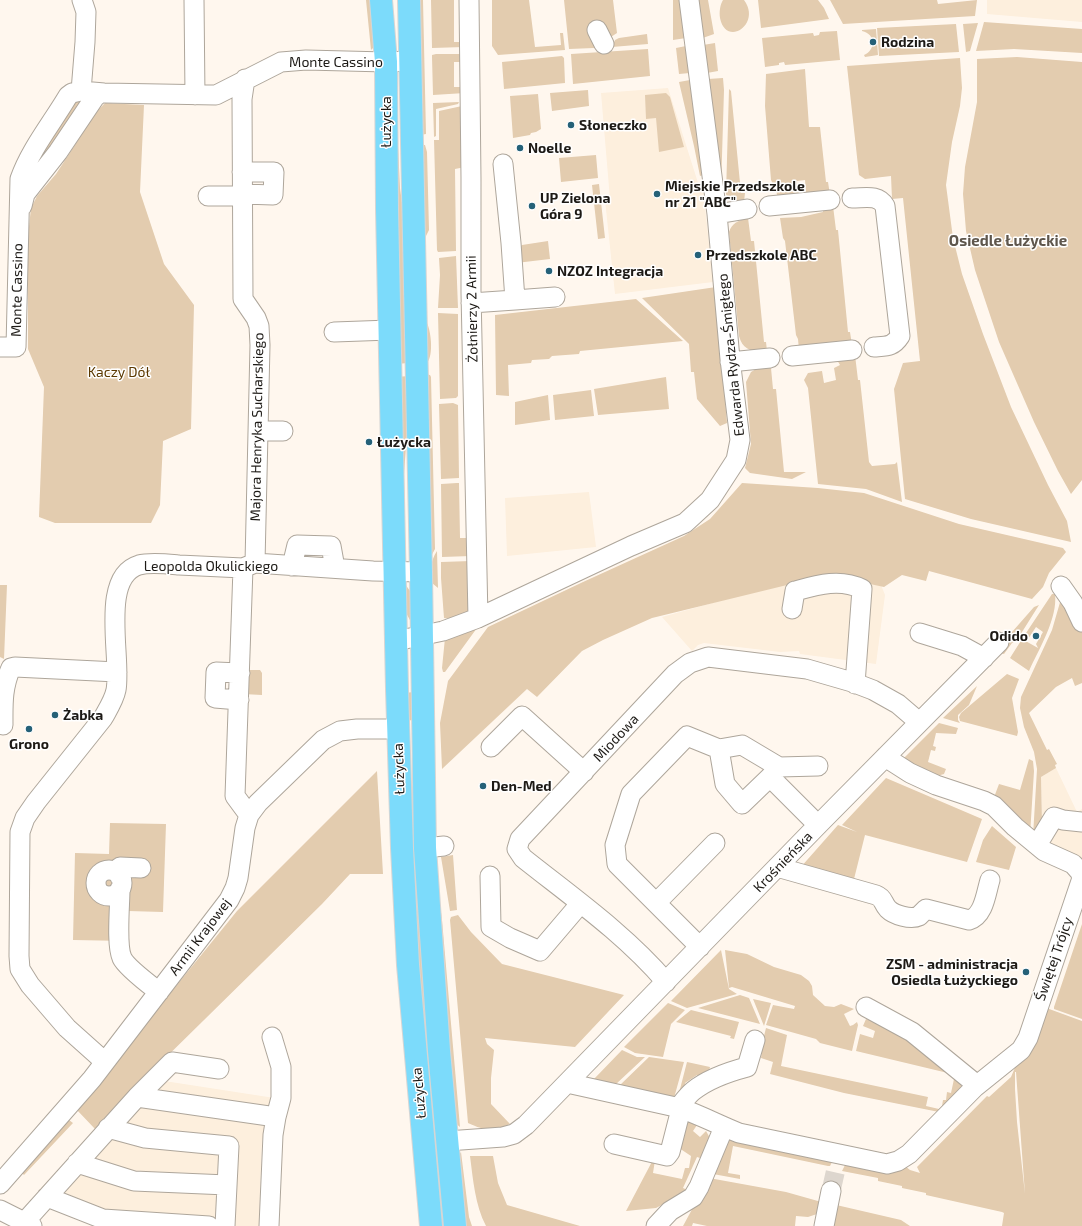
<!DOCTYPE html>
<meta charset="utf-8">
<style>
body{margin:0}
canvas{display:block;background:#fff7ee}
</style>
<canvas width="1082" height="1226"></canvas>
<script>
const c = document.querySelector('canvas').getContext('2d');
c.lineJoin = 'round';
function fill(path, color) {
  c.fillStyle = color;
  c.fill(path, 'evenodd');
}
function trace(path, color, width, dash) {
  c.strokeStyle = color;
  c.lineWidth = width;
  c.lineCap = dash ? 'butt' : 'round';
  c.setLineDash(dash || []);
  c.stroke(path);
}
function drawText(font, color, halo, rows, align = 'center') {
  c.font = font + ' "Exo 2",sans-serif';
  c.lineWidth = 3;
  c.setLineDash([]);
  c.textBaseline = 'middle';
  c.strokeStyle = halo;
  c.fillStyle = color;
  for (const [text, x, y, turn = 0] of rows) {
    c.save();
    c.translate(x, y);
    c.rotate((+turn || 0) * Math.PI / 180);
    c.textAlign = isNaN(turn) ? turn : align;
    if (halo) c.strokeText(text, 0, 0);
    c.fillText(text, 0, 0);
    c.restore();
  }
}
const built = new Path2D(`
 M987 0H1082V22L987 14Z
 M668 88 699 186 703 188 713 282 615 294 605 200 610 199 601 93Z
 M589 492 596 547 507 556 505 498Z
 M876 572 885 595 876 664 800 654 799 651 780 652 704 643 698 645 692 651 662 617 788 582Z
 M1056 768 1077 812 1082 809V861L1039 842 1042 823 1041 777Z
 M145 1078 281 1099 262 1140 259 1226H114L70 1215 40 1189Z`);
const green = new Path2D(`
 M366 0H373L375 46 371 50Z
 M417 0H423L426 134 420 135Z
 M431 0H454V42H462L464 47 432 48Z
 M492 0H529L535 47 561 45 560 33H563L565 50 498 55 492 46Z
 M564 0H613L617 33 594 48 569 49Z
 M673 0H681L686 38 673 40Z
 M695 0H708L714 34 700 39Z
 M723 0H744C762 24 726 48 720 18 719 12 720 5 723 0Z
 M758 0H818L824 8 829 19 761 28Z
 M830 0H937L938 4 977 0 975 16 843 24Z
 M984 22 1082 29V53L1014 49 976 51Z
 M978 23 970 51 966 52 963 24Z
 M956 24 959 52 879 56 877 28Z
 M876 29 878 55 865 57 864 55C876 50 876 34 862 31V30Z
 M837 31 840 60 785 65 784 62 779 63V65L765 67 762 38 813 33 814 36 819 35 820 32Z
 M647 34 648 44 612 47 615 40 619 38Z
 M715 43 718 71 707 73 703 45Z
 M686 46 690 73 679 74 676 48Z
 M648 49 650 76 573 84 571 54Z
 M436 54H464L463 62H454V87H463L465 93 433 95 432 57V55Z
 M562 56 564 58 565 83 504 89 502 62Z
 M1017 57 1082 62V480L1071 494 1058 471 1034 422 999 342 975 270 966 231 963 194 965 167 977 102V59Z
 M960 58 962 88 960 106 952 142 946 185 953 238 962 274 983 334 1011 407 1048 485 1067 521 1071 542 971 519 905 499 894 389 903 363 920 361 903 198 892 199 891 176 865 179 859 175 847 66Z
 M805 69 809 127H820L826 182H828L830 195 811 198 806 192 805 180 797 181 798 200 778 199 776 190 771 180 765 106 766 74Z
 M723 78 724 90 721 189 708 79Z
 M690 80 692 88 703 175 700 176 694 146 679 82Z
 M729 89 731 91 741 193H745L744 202C736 202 729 202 726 194Z
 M588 90 589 106 552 111 550 93Z
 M666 93 670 97 684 147 659 152 656 118 646 119 645 95Z
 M538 94 541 129 536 132 531 133 530 135 513 138 510 96Z
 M80 99H88L29 179 27 173 75 103Z
 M459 102 458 104 436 109V136L434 137 433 103Z
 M105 103 144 105 140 192 164 264 194 305 191 429 163 441 160 505 151 523H55L39 517 44 387 28 349V236L31 208 37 196 56 174 97 111Z
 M462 106 465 167 455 169 456 251 438 252 437 250 434 140H439V111Z
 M393 145 398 146 400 188 406 232 408 363 397 364Z
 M420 145H425L427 152 429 230 425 238 423 235Z
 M596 155 598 178 561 182 559 158Z
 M599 184 605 238 598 239 592 185Z
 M833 206 836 230H838L848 332H850L852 345 799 350 798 339 796 335 785 241 783 238 780 218 801 217 823 212V208Z
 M746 218H748L751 241H754L764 342H766L767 351C753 352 743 351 739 336L729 232C732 223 738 221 746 218Z
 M548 241 550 259 516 263 520 247 522 245Z
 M456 256 458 308H438L440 275 439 258Z
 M716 287 727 423 720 426 697 399 694 372H691L689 344 642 298Z
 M636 299 683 341 580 351 579 354 552 356 549 359 532 360 531 363 508 365 509 396 496 395 495 315Z
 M438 313 458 314V396L456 398 440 399Z
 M426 321C431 329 434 355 427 363Z
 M855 355 858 380H860L869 462 872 466 895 464 897 462 902 502 866 489 818 484 808 388 804 380 808 373 822 371 824 383 836 380 834 368 840 365 837 360Z
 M771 368 773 389H776L784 472H806L792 479 750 473 745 468 751 444 746 382 751 372 756 369Z
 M424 374 430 375 431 377 435 549 429 560Z
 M408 376V420L404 474 405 555 397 377Z
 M666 377 669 409 598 415 594 389Z
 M591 390 594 416 555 420 553 395Z
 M548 395 550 420 515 425V402Z
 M453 403 458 405 459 478 441 479 439 404Z
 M457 483H459L460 538H470L471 556 442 557 441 484Z
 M742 483 818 488 864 493 959 524 1063 548 1066 552 1049 573 1043 587 1032 599 929 571 926 581 902 575 884 587 828 575 652 618 603 640 582 651 537 697 527 689 442 769 440 723 448 681 488 627 583 582 684 536 710 519Z
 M437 551 438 588 432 583C431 571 430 561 437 551Z
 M471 561V607L468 613 451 619 444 618 441 578V562Z
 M405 584 410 591 411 622 405 611Z
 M0 585H7L4 659 0 657Z
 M1063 592 1082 632V683L1075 686 1072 678 1056 687 1029 713 1047 750 1049 749 1057 764 1055 765 1056 768 1041 777 1042 823 1033 836 1037 769 1034 752 1024 727 1020 708 1021 697 1052 630Z
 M1052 594H1055C1058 618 1039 649 1029 671L1010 658 1022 639 1038 648 1036 644 1043 632 1036 627 1028 639 1024 636Z
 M1039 605 1017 640 1012 643 1004 654 1000 653 1005 640 1034 607Z
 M477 628 445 672H443L442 668 445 638Z
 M247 670H260L262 673V695L243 694Z
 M1007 674 1019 679 1012 698 1018 732 1017 736 960 721 959 717 961 713Z
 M977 686 969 705 958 715V720L960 723 943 718Z
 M414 692 446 1226H443L436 1144 424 1082 407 806H415L413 720 405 721 404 693Z
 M939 723 958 728 956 734 936 733 933 746 936 747 935 751 931 750 928 762 946 769 944 774 937 776 899 763Z
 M1029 759 1033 761 1034 771 1030 835 993 800 999 784 1020 790Z
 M890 765 796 862 795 861Z
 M377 771 383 874H350L322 904 145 1078 96 1130 76 1109 237 911Z
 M886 778 982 819 967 862 865 835 853 883 800 868 838 825 857 832 842 825Z
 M110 823 166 824 163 912 128 911 127 941 73 940 75 853 109 854Z
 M992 826 1016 847 1009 870 976 862 983 840Z
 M453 855 457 910 450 911 441 857Z
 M434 858 442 920 460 1127 454 1122Z
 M458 915 471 932 502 964 624 995 575 1047 485 1038 487 1044 494 1050 491 1078V1104L510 1124C491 1132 486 1131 468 1123L450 920 451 917Z
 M1082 924V1019L1054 1009V1007Z
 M721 950 729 989 737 994 687 1008 671 1001Z
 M725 950 747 954 774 967 801 975 809 981 812 986 813 995 825 1006 834 1007 841 1004 854 1009 844 1014 850 1026 853 1025 857 1022 858 1025 852 1051 820 1043 816 1039 766 1025 773 1005 794 1009 795 1006 732 987 729 988Z
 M740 995 749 998 760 1024 698 1008Z
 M753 999 771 1003 764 1026Z
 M668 1003 685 1010 671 1024 663 1057 635 1053 624 1047Z
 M1041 1006 1082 1021V1226H1002L1004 1213 1002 1212 926 1195V1193L902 1188V1186L878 1181V1178L842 1171 845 1165 900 1162 910 1170 920 1173 917 1167 987 1096 989 1097 1011 1077ZM1015 1072H1016L1025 1194 1017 1122 1015 1089Z
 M691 1010 739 1022 734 1039 730 1038 731 1036 676 1022Z
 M866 1019 893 1029 952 1074 856 1051 860 1034 873 1038 875 1031 863 1026Z
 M766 1028 787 1035 781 1066 928 1097 926 1106 939 1109 942 1106 943 1100H946L947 1092 951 1093 954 1079 961 1083V1091L939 1112 844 1093 770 1074 773 1062 761 1058 764 1036Z
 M622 1050 637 1057H645L615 1085 594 1079Z
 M649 1057 684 1062 674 1098 619 1086Z
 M687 1062 710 1067 708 1075 698 1079 697 1075 685 1083 687 1087 679 1093Z
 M688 1116 699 1122 693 1131 700 1137 706 1131 710 1138 706 1160 697 1157 683 1188 692 1192 677 1197 656 1208 626 1211 656 1154 653 1173 682 1179 685 1168H689L691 1156 679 1148Z
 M65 1117 73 1123 24 1175 20 1171Z
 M729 1138 832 1162 830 1166H828L733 1146 728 1173 740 1175V1179L713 1174Z
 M461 1152 469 1217 472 1226H465L455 1163Z
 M470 1156H493L498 1183 507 1205 580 1226H486C475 1205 473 1179 470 1156Z
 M709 1178 786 1192 825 1203 820 1213 808 1217 796 1216 795 1226H707L693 1223 692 1226H683Z
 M832 1204 901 1220 910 1226H828Z`);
const minorTunnel = new Path2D(`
 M831 1191 836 1169`);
const minor = new Path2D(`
 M194 0 195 95
 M469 0 471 178V293L478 618
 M597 30 604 44
 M245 79 242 99 243 299 256 318 259 326 260 345 255 563
 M81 91 85 42 86 12 82 0
 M242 172H274L273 195 243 194
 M208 196H243
 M852 198C865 198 878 194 885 206L900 336C893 347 887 346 874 347
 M22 206 25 194 58 152 95 97 100 93
 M769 206 830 200
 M717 214 747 209
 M515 300 555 297
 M471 303 515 300 511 243 503 164
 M334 332 390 330
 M0 347H16L20 179C30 150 52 123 68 96L72 93 81 91 104 93 216 95 281 62 306 60 386 62 411 61
 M792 356 852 350
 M730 362 770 358
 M258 431H283
 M292 566 297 545 331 546 335 568
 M243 568 235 796 249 815
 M1061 586 1073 603 1082 622
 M792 609 795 591C817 585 840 578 862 589L855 684
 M920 633 962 646 984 658
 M396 641 443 631 478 618 631 546 685 523 710 500 736 460 740 440 730 359 717 214 689 0
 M239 700 215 698 216 672 240 673
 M3 725C3 705 2 688 11 668L15 667 117 672
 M491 747 522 716 584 772
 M719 749 742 745 779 767 770 777
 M779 767 818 766
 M1037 845 1054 817 1063 820 1082 822
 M425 848 444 846
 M777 867 876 895C884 898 882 902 888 909 894 915 911 920 919 916 921 914 924 911 926 909L969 920C984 916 986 893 990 880
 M96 883a13 13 0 1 1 26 0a13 13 0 1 1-26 0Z
 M490 876 491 927 510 938 540 951 580 904
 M120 877V867L141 868
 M120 889C120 905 116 945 122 958 126 967 150 985 159 992
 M656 903 715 843
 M700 947 617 864 615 845 631 794 687 736 719 749 725 784 742 804 770 777 818 825
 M666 982C625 934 572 897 523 858L517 849 520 839 675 674 690 663 708 657 807 669 852 682 873 690 898 704 919 722
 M866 1007 912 1032 977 1085
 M272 1037 281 1067V1098L276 1117
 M105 1062 67 1028 30 985 20 969 19 956 20 832 25 818 36 802 103 718C108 709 114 700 116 690 122 659 99 577 139 565 150 562 168 564 179 565 201 566 222 567 243 568L255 563 373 571 421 572
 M567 1083 680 1108C700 1115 719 1125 739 1133L887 1164 898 1161 909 1154 975 1087 1021 1050 1028 1038 1082 878 1080 872 1073 864 1044 851 1015 827 994 806 984 801 936 785 910 773 885 757
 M137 1097 172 1062 219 1069
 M678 1108C683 1102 687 1096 693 1091 708 1079 728 1072 747 1067L755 1040
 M108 1128 145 1138 229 1146 225 1226
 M447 1141 503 1137 514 1134 526 1125 818 825 999 642
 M614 1144 667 1156 670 1152 681 1109
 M77 1163 134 1181 227 1185
 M0 1184 92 1079 229 900 235 888 238 878 245 828 249 815 258 803 323 740 340 731 357 729H398
 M47 1197 103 1219 209 1226
 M0 1210 32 1226
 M21 1226 137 1097 276 1117 273 1135 269 1226
 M656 1226 670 1211 693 1197 699 1187 724 1127
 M824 1226 831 1191`);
const major = new Path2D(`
 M381 0 386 62 387 209 397 689 402 848 408 965 431 1226
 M409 0 421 572 425 848 439 1051 455 1226`);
const markers = [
 [873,42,4,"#256178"],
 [571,125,4,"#256178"],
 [520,148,4,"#256178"],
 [657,194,4,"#256178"],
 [532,206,4,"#256178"],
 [698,255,4,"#256178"],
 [549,271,4,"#256178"],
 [369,442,4,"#256178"],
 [1036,636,4,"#256178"],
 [55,715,4,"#256178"],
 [29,729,4,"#256178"],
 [483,786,4,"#256178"],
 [1026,972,4,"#256178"]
];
const poiNames = [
 ["Rodzina",881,42],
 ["Słoneczko",579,125],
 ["Noelle",528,148],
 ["Miejskie Przedszkole",665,186],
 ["nr 21 \"ABC\"",665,202],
 ["UP Zielona",540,198],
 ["Góra 9",540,214],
 ["Przedszkole ABC",706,255],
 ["NZOZ Integracja",557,271],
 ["Łużycka",377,442],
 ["Odido",1028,636,"right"],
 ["Żabka",63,715],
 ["Grono",29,744,"center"],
 ["Den-Med",491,786],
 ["ZSM - administracja",1018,964,"right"],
 ["Osiedla Łużyckiego",1018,980,"right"]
];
const streetNames = [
 ["Monte Cassino",336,62],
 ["Łużycka",386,122,-90],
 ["Monte Cassino",17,290,-89],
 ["Żołnierzy 2 Armii",472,309,-91],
 ["Edwarda Rydza-Śmigłego",731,355,-96],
 ["Majora Henryka Sucharskiego",257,427,-89],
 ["Leopolda Okulickiego",211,566],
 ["Miodowa",616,738,-47],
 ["Łużycka",399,769,-92],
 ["Krośnieńska",783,862,-46],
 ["Armii Krajowej",200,937,-53],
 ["Świętej Trójcy",1054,959,-71],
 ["Łużycka",419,1093,-95]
];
const parkNames = [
 ["Kaczy Dół",119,372]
];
const neighbourhoodNames = [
 ["Osiedle Łużyckie",1008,241]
];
fill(built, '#fdefdd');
fill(green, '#e3ccaf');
trace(minorTunnel, '#ddd6ce', 19, [19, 10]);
trace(minor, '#aea69b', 21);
trace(major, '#d6d6d5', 24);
trace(minor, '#fff', 19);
trace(major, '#7cdbfb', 22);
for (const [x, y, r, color] of markers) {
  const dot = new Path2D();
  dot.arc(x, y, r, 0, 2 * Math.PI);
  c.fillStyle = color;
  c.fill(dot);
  trace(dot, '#fff', 1.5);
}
drawText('bold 14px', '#1d1a16', '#fff', poiNames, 'left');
drawText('14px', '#1d1a16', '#fff', streetNames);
drawText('14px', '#5c3900', '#fff', parkNames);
drawText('bold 15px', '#5e564c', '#fff', neighbourhoodNames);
</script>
